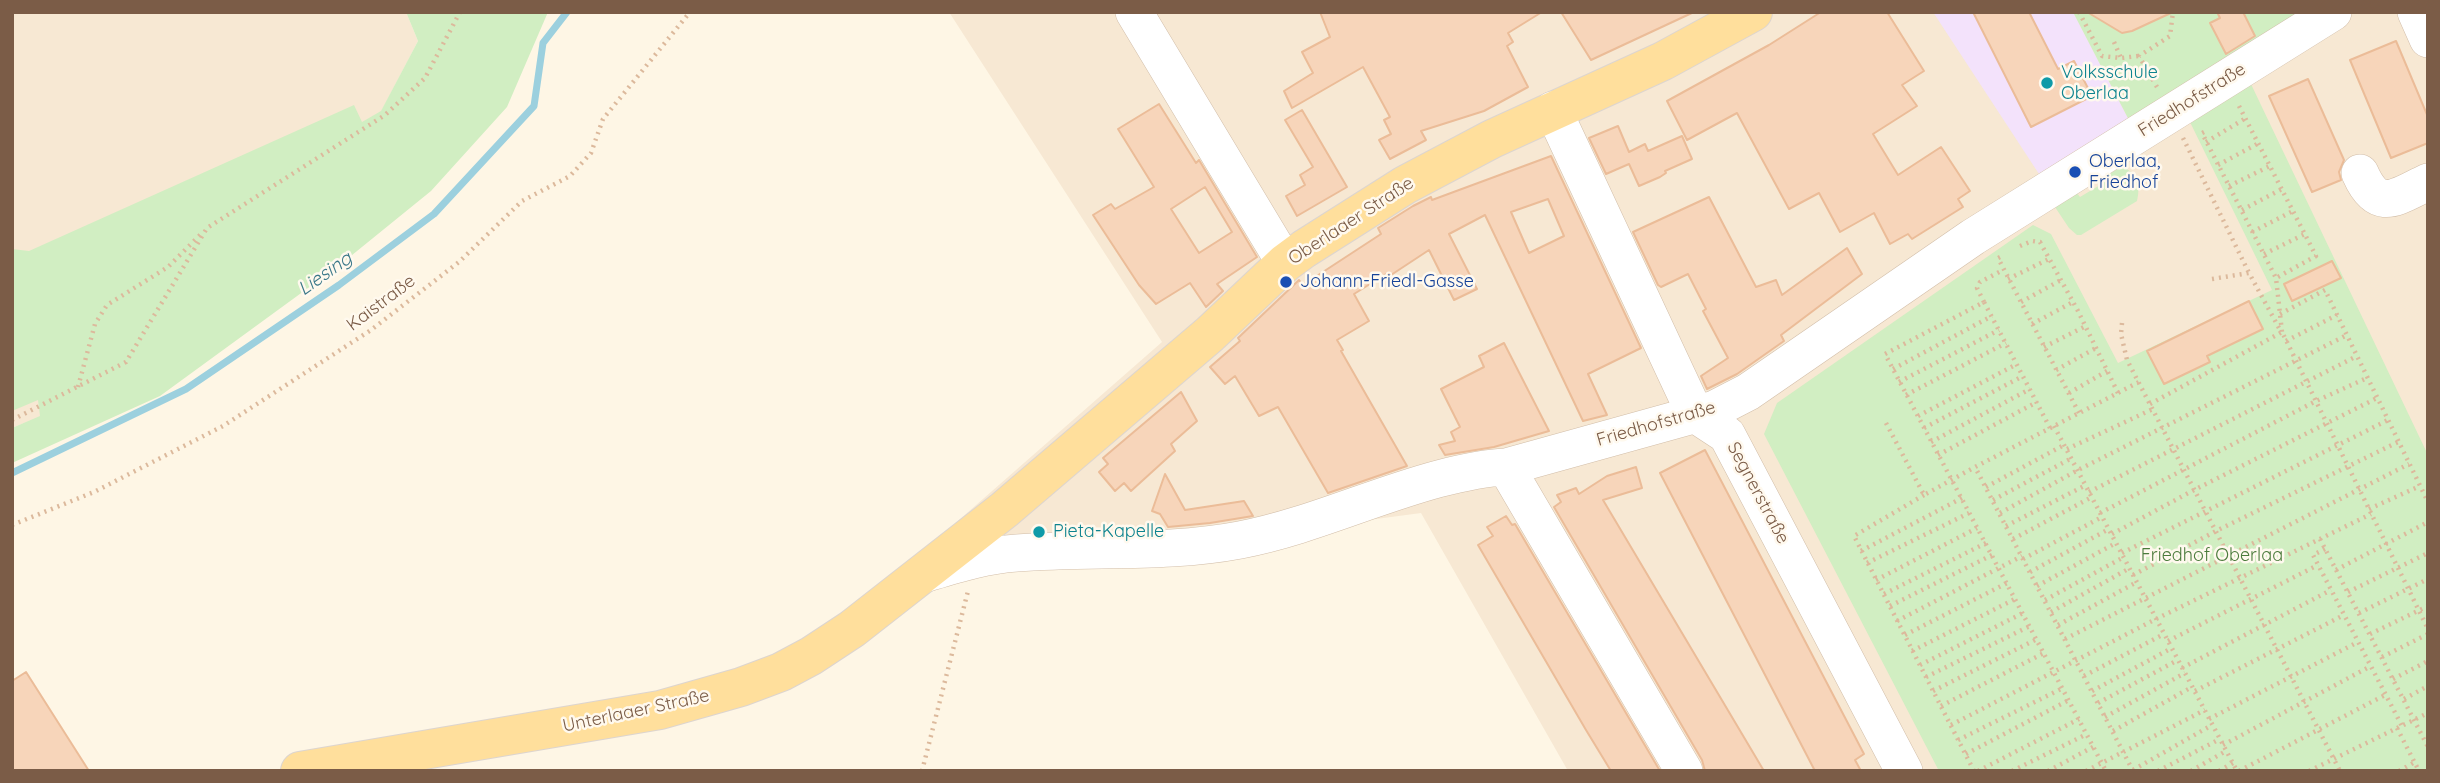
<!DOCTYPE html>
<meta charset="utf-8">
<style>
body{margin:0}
#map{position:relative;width:2440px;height:783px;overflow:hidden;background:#fef6e5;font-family:Quicksand,sans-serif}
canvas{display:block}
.frame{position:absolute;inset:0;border:14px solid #7b5c47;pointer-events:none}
</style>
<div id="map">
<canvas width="2440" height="783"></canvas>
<div class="frame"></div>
</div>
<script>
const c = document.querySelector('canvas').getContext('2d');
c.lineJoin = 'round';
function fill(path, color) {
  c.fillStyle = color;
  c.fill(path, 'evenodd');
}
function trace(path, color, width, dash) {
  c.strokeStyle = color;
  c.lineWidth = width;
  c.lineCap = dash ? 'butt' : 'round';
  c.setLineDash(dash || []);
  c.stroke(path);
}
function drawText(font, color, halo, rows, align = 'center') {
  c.font = font + ' Quicksand,sans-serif';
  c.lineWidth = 5;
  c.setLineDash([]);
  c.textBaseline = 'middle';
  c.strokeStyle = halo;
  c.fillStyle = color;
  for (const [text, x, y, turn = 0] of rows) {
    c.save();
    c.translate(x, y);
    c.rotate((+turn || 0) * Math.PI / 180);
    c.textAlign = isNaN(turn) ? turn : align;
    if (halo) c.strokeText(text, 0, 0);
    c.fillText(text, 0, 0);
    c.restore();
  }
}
const residential = new Path2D(`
 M12 12H406L418 41 381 112 218 205 40 417 12 428Z
 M949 12H2428V771H1568L1421 513 1271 533 967 549 951 527 1162 342Z`);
const education = new Path2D(`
 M1933 12H2073L2130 122 2039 174Z`);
const green = new Path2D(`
 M406 12H548L507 107 431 191 341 264 160 396 12 463V428L40 416 38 400 12 411V249L29 251 354 105 362 122 381 111 418 41Z
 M2073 12H2295L2301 21 2130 122Z
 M2250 82 2428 455V771H1939L1764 434 1777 403 2033 225 2051 234 2118 363 2272 290 2189 120Z
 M2122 167C2137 172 2141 186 2137 201L2081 235H2077L2069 228 2055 207 2076 192 2080 197 2100 185 2097 180Z`);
const stream = new Path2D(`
 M12 473 186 389 339 285 434 214 534 106 543 43 567 12`);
const building = new Path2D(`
 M1320 12H1542L1508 33 1513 42 1507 46 1528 87 1484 111 1421 131 1426 140 1390 159 1379 140 1391 134 1384 120 1390 117 1363 67 1292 108 1284 91 1313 73 1302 52 1330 37Z
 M1561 12H1694L1591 60Z
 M1821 12H1887L1924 71 1902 85 1917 106 1873 134 1898 175 1941 147 1970 191 1958 199 1963 207 1912 239 1908 234 1890 244 1874 213 1840 232 1819 193 1789 209 1737 113 1687 140 1667 101 1769 45Z
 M1973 12H2029L2058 69 2074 61 2092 96 2031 127Z
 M2087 12H2173L2132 31 2122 33Z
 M2217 12H2243L2255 36 2226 54 2210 23 2220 18Z
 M2396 41 2428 117V143L2391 158 2350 60Z
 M2308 79 2344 160 2339 172 2341 180 2312 192 2269 96Z
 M1159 104 1196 163 1199 160 1257 257 1217 284 1223 291 1206 307 1190 283 1156 304 1139 285 1093 215 1111 204 1115 209 1154 187 1118 129ZM1205 187 1232 232 1199 253 1171 209Z
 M1302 110 1347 187 1297 216 1286 196 1305 185 1300 175 1313 167 1285 120Z
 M1618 126 1629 152 1645 144 1648 151 1682 136 1692 159 1665 171 1666 173 1660 177 1639 186 1629 164 1606 174 1589 138Z
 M1551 156 1641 348 1588 374 1607 415 1583 421 1485 215 1449 234 1477 289 1454 300 1429 250 1388 277 1386 274 1354 294 1369 321 1337 340 1343 350 1341 351 1407 466 1328 493 1278 407 1259 416 1235 376 1225 384 1210 367 1240 341 1238 338 1299 280 1303 285 1381 234 1378 228 1413 206 1431 197 1432 200ZM1548 199 1564 236 1529 253 1511 212Z
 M1709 197 1756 287 1776 280 1782 295 1847 248 1862 274 1781 335 1784 341 1737 374 1707 389 1701 376 1728 358 1703 311 1706 309 1688 274 1661 287 1658 285 1633 232Z
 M2332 261 2341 278 2292 301 2284 284Z
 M2249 301 2263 329 2207 356 2210 362 2164 384 2147 351Z
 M1504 343 1549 431 1494 447 1445 455 1439 445 1455 441 1451 432 1460 427 1441 389 1484 367 1479 356Z
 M1181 392 1197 421 1171 444 1175 451 1131 491 1124 483 1115 491 1099 472 1108 464 1103 458Z
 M1705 450 1864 754 1855 760 1861 771H1815L1660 473Z
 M1636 467 1642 488 1603 500 1764 771H1705L1702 760 1554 507 1561 502 1557 495 1576 488 1579 494 1607 476Z
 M1165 474 1185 510 1244 501 1253 516 1210 523 1168 527 1160 514 1152 511Z
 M1506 516 1512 525 1515 524 1660 771H1611L1586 730 1478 545 1493 536 1487 527Z
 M26 672 89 771H12V681Z`);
const path = new Path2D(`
 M2079 12 2102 56 2121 58 2139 56
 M2114 42 2121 58
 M2157 87 2139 56 2170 36 2173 12
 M2239 106 2316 256 2276 278
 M2204 132 2202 133 2276 278 2282 332
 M2183 138 2249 273
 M2206 142 2246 118
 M2218 165 2259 143
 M2229 186 2270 166
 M2242 210 2282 189
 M2252 232 2293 211
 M2020 246 2032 241 2040 242 2078 311 2118 393
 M2264 254 2305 234
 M2000 257 1998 258 2079 413
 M2008 279 2049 259
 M2212 279 2249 273 2279 328
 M1984 302 1977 288 1980 282 2003 270
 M2021 302 2061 280
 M2280 314 2325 290 2428 502
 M2122 323 2121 334 2127 360 2340 771
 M2032 324 2073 302
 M2286 341 2337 315
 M2044 347 2086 326
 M1893 369 1992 316
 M2056 370 2096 348
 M1899 382 1999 330
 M78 387 95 324 107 305 168 267 201 234
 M2069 393 2107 371
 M1906 395 2006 343
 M2150 404 2282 332 2428 629
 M1918 416 2017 364
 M12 420 126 362 207 228 385 115 425 78 460 12
 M1886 423 1924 495 1975 467
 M2054 426 2237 771
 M1924 428 2023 376
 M2050 428 1984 302 1885 354 2106 771
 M1931 442 2030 389
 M2067 449 2153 409
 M1938 455 2037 402
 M1986 487 2064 445
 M2089 492 2357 356
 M1924 495 1854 536 1974 771
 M1993 500 2072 458
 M2369 509 2420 486
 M2000 513 2078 470 2347 335
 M2100 513 2316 401 2367 378
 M12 525 94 492 223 426 371 330 459 262 522 201 570 176 591 153 603 119 690 12
 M2006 526 2086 485
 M2112 534 2194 490 2377 398
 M2013 539 2092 497
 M2320 539 2428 747
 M2325 549 2313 555 2402 726
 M1861 551 1962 498
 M2122 553 2388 420
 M2023 559 2102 517
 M1867 563 1969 513
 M2336 570 2428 522
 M2030 572 2109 529
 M2133 575 2216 531 2398 442
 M1876 580 1977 528
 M2037 586 2116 543
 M2348 592 2428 553
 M1884 594 1986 543
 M2045 600 2124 557
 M1890 606 1992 555
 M2051 612 2130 568
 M2359 613 2428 579
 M1897 621 2022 556
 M2058 625 2137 582
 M2370 634 2428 606
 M1905 635 2007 583
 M2065 639 2409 464
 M2168 641 2318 565
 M1912 651 2015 599
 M2382 657 2428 634
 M1920 665 2023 613
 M2182 668 2331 590
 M2084 676 2164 634
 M1926 677 2030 626
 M2393 679 2428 661
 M1933 691 2037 639
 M2092 691 2172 648
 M2195 691 2344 615
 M2404 699 2428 686
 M2098 703 2178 660
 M1941 706 2044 653
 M2105 717 2185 673
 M2209 719 2358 642
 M1951 725 2156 619 2371 514
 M2397 728 2419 771
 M2113 731 2192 687
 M1958 740 2063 688
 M2223 745 2371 666
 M1966 754 2069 700
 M2133 770 2212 725
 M922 771 968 591
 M1978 771 2079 719
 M2012 771 2087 734
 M2048 771 2093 747
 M2086 771 2205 710
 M2133 771 1975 467 2139 382
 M2158 771 2220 739
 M2191 771 2226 751
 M2219 771 2233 763
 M2239 771 2385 695
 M2309 771 2428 713
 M2399 771 2415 762`);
const minor = new Path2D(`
 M1134 12 1285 263
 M2416 12 2428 39
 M1553 110 1695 414 1727 435 1904 771
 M2360 173C2378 214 2396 197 2428 182
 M1506 467 1684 771
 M924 574C954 565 985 555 1017 553 1091 547 1167 554 1240 540 1308 527 1371 497 1438 479 1461 473 1482 468 1506 467L1715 409 1748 392 1973 237 2333 12`);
const major = new Path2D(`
 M300 771 660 710 741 687 781 672 811 656 852 629 1004 510 1210 334 1285 263 1304 249 1405 185 1492 139 1663 61 1753 12`);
const markers = [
 [2047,83,7,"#0f9aa8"],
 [2075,172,7,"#1a4fb4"],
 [1286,282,7,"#1a4fb4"],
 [1039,532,7,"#0f9aa8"]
];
const cultureNames = [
 ["Volksschule",2061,73],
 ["Oberlaa",2061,94],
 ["Pieta-Kapelle",1053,532]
];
const streetNames = [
 ["Friedhofstraße",2192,100,-32],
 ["Oberlaaer Straße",1351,221,-33],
 ["Kaistraße",381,303,-37],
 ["Friedhofstraße",1656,424,-16],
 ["Segnerstraße",1758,493,62],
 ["Unterlaaer Straße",636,711,-12]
];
const transitNames = [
 ["Oberlaa,",2089,162],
 ["Friedhof",2089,183],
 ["Johann-Friedl-Gasse",1300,282]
];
const parkNames = [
 ["Friedhof Oberlaa",2212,556]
];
const waterNames = [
 ["Liesing",325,274,-35]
];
fill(residential, '#f7e8d3');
fill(education, '#f3e2fb');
fill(green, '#d1eec2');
trace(stream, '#9cd0de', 7);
fill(building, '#f7d5ba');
trace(building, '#ebbc98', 2);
trace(minor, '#d2bea9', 38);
trace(major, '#ddd5cf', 40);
trace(path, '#dcb99c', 4.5, [2, 5]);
trace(minor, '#fff', 37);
trace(major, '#ffdf9c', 38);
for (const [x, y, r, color] of markers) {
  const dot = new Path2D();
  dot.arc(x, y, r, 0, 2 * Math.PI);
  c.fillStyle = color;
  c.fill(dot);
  trace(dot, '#fff9ee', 2.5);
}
drawText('18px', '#0d838f', '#fff9ee', cultureNames, 'left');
drawText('18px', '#7b5c47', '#fff9ee', streetNames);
drawText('18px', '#164399', '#fff9ee', transitNames, 'left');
drawText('18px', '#4b7b3b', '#fff9ee', parkNames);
drawText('italic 19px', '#3b7889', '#fff9ee', waterNames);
</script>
